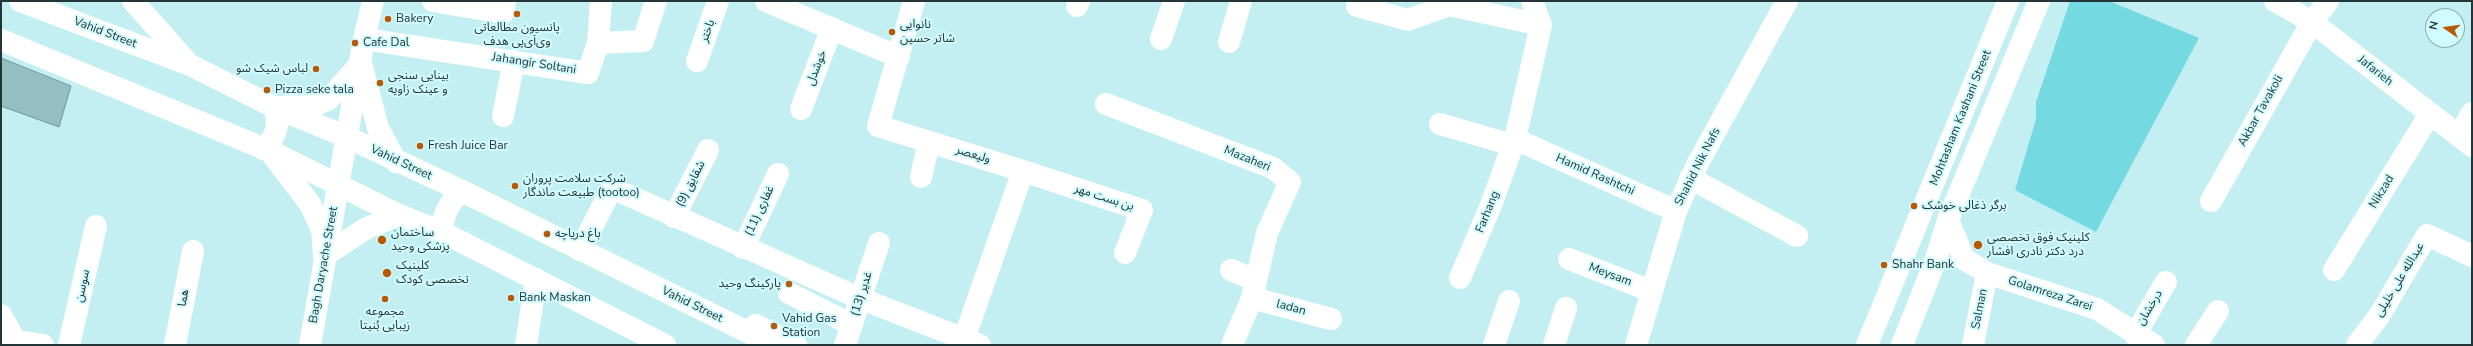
<!DOCTYPE html>
<meta charset="utf-8">
<style>
body{margin:0}
#map{position:relative;width:2473px;height:346px;overflow:hidden;background:#c4eff2;font-family:"Nunito Sans",sans-serif}
canvas{display:block}
.frame{position:absolute;inset:0;border:2px solid #243537;pointer-events:none}
.north{position:absolute;left:2425px;top:8px;width:40px;height:40px;box-sizing:border-box;background:#d1fcff;border:1px solid #8cacaf;border-radius:50%;rotate:283deg;font-size:11px;font-weight:700;line-height:16px;text-align:center;color:#243537}
.north::after{content:'';display:block;margin:auto;width:14px;height:18px;background:#b75a08;clip-path:polygon(50% 0,100% 100%,50% 72%,0 100%)}
</style>
<div id="map">
<canvas width="2473" height="346"></canvas>
<div class="frame"></div>
<div class="north">N</div>
</div>
<script>
const c = document.querySelector('canvas').getContext('2d');
c.lineJoin = 'round';
function fill(path, color) {
  c.fillStyle = color;
  c.fill(path, 'evenodd');
}
function trace(path, color, width, dash) {
  c.strokeStyle = color;
  c.lineWidth = width;
  c.lineCap = dash ? 'butt' : 'round';
  c.setLineDash(dash || []);
  c.stroke(path);
}
function drawText(font, color, halo, rows, align = 'center') {
  c.font = font + ' "Nunito Sans","Noto Sans Arabic",sans-serif';
  c.lineWidth = 4;
  c.setLineDash([]);
  c.textBaseline = 'middle';
  c.strokeStyle = halo;
  c.fillStyle = color;
  for (const [text, x, y, turn = 0] of rows) {
    c.save();
    c.translate(x, y);
    c.rotate((+turn || 0) * Math.PI / 180);
    c.textAlign = isNaN(turn) ? turn : align;
    if (halo) c.strokeText(text, 0, 0);
    c.fillText(text, 0, 0);
    c.restore();
  }
}
const green = new Path2D(`
 M2070 1H2109L2199 38 2096 232 2015 190 2036 119V102Z`);
const building = new Path2D(`
 M1 58 71 86 59 127 1 106Z`);
const minor = new Path2D(`
 M433 1 503 13 505 1
 M766 1 899 57
 M914 1 878 126 1023 171 964 339
 M2275 1 2312 22 2472 146
 M1077 6 1079 1
 M1357 6 1408 20 1449 5 1541 25
 M364 39 588 73 598 43 643 41 656 1
 M1161 39 1174 1
 M1229 42 1241 1
 M598 43 601 1
 M697 61 718 1
 M1106 104 1273 168 1290 182 1267 233 1252 298 1232 345
 M801 109 832 28
 M503 116 514 61
 M1440 124 1512 145
 M2459 136 2472 113
 M1515 139 1676 211
 M1023 171 1142 210 1125 253
 M921 177 929 142
 M1690 178 1797 236
 M2211 201 2312 22 2328 1
 M674 217 708 150
 M1948 220 1964 259
 M743 248 778 174
 M580 250 612 188 859 298 980 345
 M1569 259 1651 291
 M1964 259 1987 273 2097 309 2154 345
 M1231 270 1255 280
 M2334 270 2430 114
 M1460 278 1491 205 1515 139 1541 25 1532 1
 M789 293 852 325
 M1252 298 1331 319
 M1 315 15 340V345
 M756 325 796 345
 M2135 335 2166 282
 M1 339 43 345
 M69 345 96 226
 M175 345 193 251
 M310 345 364 39 373 1
 M526 345 536 279
 M845 345 879 243
 M1494 345 1509 301
 M1554 345 1566 308
 M1636 345 1676 211 1698 163 1787 1
 M1973 345 1987 273
 M2196 345 2218 311
 M2357 345 2379 316 2427 235 2472 256`);
const major = new Path2D(`
 M20 1 190 65 274 107 347 137 462 191 774 345
 M133 1 187 62
 M1 40 270 151 399 215 442 232 665 345
 M361 63 378 128 396 162
 M263 149C277 136 280 125 274 107L314 106 329 99 361 63
 M272 154 310 204 322 230 324 256 365 229 399 215
 M442 232C443 214 448 204 462 191
 M1867 345 2008 1
 M1902 345 1936 259 1948 220 2039 1`);
const markers = [
 [517,14,4,"#b75a08"],
 [388,19,4,"#b75a08"],
 [892,32,4,"#b75a08"],
 [355,43,4,"#b75a08"],
 [316,69,4,"#b75a08"],
 [380,83,4,"#b75a08"],
 [267,90,4,"#b75a08"],
 [420,146,4,"#b75a08"],
 [515,186,4,"#b75a08"],
 [1914,206,4,"#b75a08"],
 [547,234,4,"#b75a08"],
 [382,240,5,"#b75a08"],
 [1978,245,5,"#b75a08"],
 [1884,265,4,"#b75a08"],
 [387,273,5,"#b75a08"],
 [789,284,4,"#b75a08"],
 [511,298,4,"#b75a08"],
 [385,299,4,"#b75a08"],
 [774,326,4,"#b75a08"]
];
const poiNames = [
 ["Bakery",396,19],
 ["نانوایی",900,25],
 ["شاتر حسین",900,39],
 ["پانسیون مطالعاتی",517,28,"center"],
 ["وی‌آی‌پی هدف",517,42,"center"],
 ["Cafe Dal",363,43],
 ["لباس شیک شو",308,69,"right"],
 ["بینایی سنجی",388,76],
 ["و عینک زاویه",388,90],
 ["Pizza seke tala",275,90],
 ["Fresh Juice Bar",428,146],
 ["شرکت سلامت پروران",523,179],
 ["طبیعت ماندگار (tootoo)",523,193],
 ["برگر ذغالی خوشک",1922,206],
 ["ساختمان",391,233],
 ["پزشکی وحید",391,247],
 ["باغ دریاچه",555,234],
 ["کلینیک فوق تخصصی",1987,238],
 ["درد دکتر نادری افشار",1987,252],
 ["Shahr Bank",1892,265],
 ["کلینیک",396,266],
 ["تخصصی کودک",396,280],
 ["پارکینگ وحید",781,284,"right"],
 ["Bank Maskan",519,298],
 ["مجموعه",385,312,"center"],
 ["زیبایی بُنیتا",385,326,"center"],
 ["Vahid Gas",782,319],
 ["Station",782,333]
];
const streetNames = [
 ["باختر",708,31,-70],
 ["Vahid Street",105,33,21],
 ["Jahangir Soltani",534,64,9],
 ["خوشدل",817,68,-69],
 ["Jafarieh",2375,71,38],
 ["Akbar Tavakoli",2261,111,-61],
 ["Mohtasham Kashani Street",1961,118,-68],
 ["ولیعصر",973,155,17],
 ["Mazaheri",1247,159,22],
 ["Vahid Street",401,163,25],
 ["Shahid Nik Nafs",1698,167,-63],
 ["Hamid Rashtchi",1595,175,24],
 ["شقایق (9)",691,184,-63],
 ["Nikzad",2382,192,-59],
 ["بن بست مهر",1104,198,18],
 ["غفاری (11)",760,211,-65],
 ["Farhang",1488,212,-68],
 ["Bagh Daryache Street",324,265,-80],
 ["Meysam",1610,275,21],
 ["عبدالله علی خلیلی",2400,280,-59],
 ["سوسن",83,286,-78],
 ["غدیر (13)",862,294,-72],
 ["Golamreza Zarei",2050,294,18],
 ["هما",184,298,-80],
 ["Vahid Street",692,305,26],
 ["ladan",1291,308,15],
 ["درخشان",2150,308,-59],
 ["Salman",1980,309,-79]
];
fill(green, '#74d9e0');
fill(building, '#94bec1');
trace(building, '#6f989b', 1);
trace(minor, '#fff', 22);
trace(major, '#fff', 22);
for (const [x, y, r, color] of markers) {
  const dot = new Path2D();
  dot.arc(x, y, r, 0, 2 * Math.PI);
  c.fillStyle = color;
  c.fill(dot);
  trace(dot, '#d1fcff', 1.5);
}
drawText('12px', '#243537', '#d1fcff', poiNames, 'left');
drawText('12px', '#243537', '#d1fcff', streetNames);
</script>
